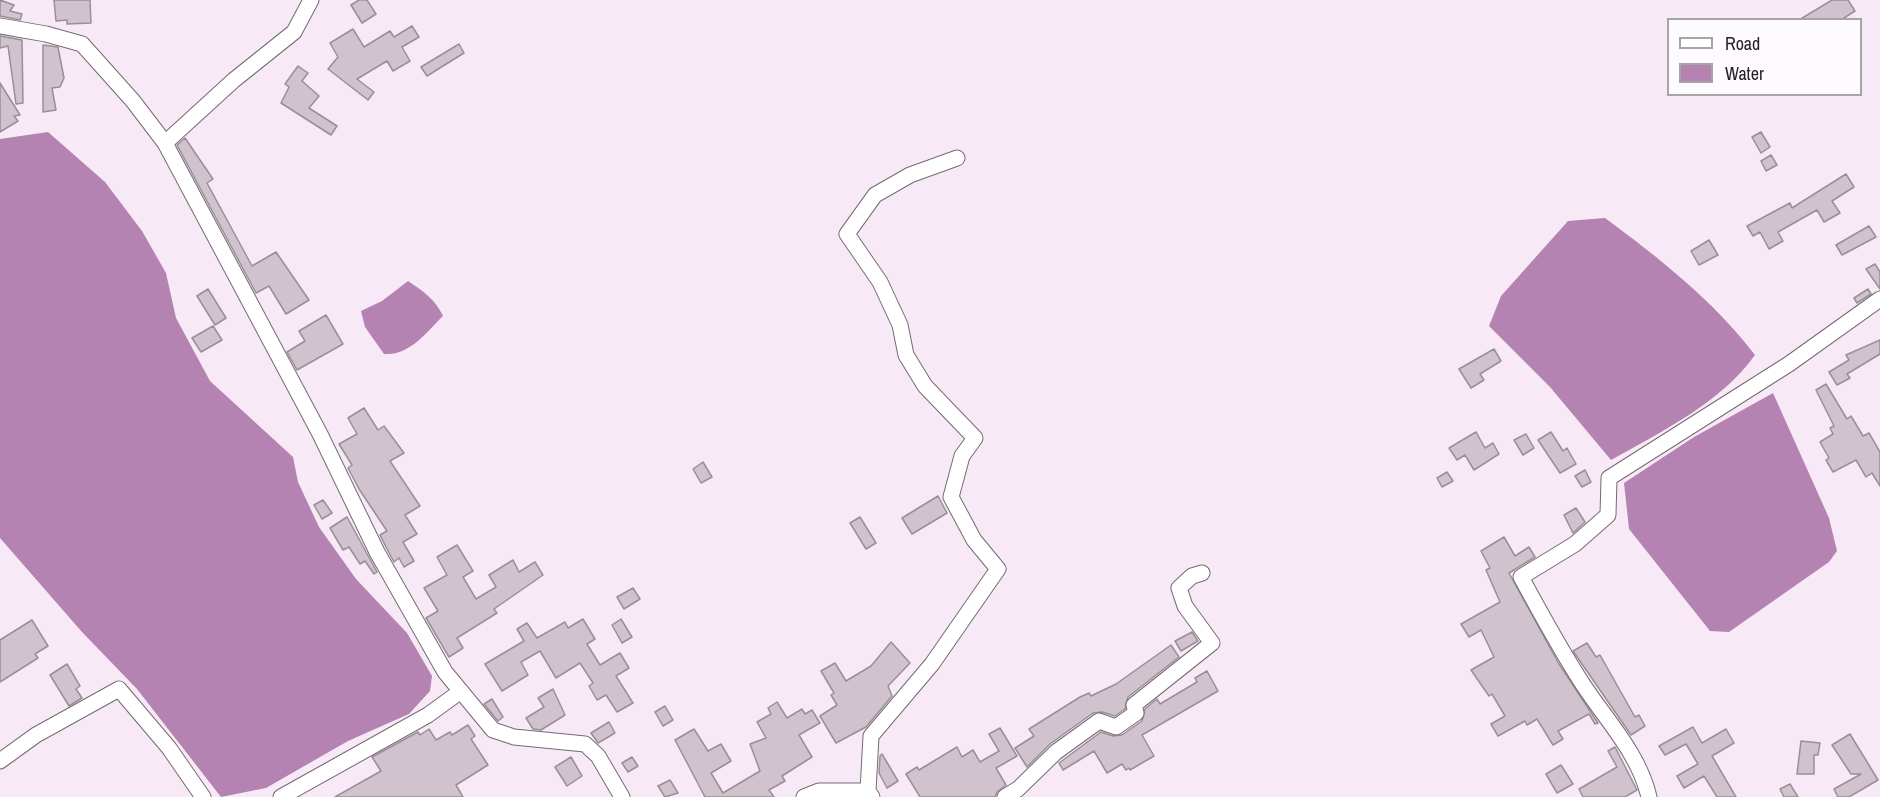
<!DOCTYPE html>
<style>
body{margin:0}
#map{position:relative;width:1880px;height:797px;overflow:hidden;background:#f7eaf6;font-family:"Archivo Narrow",sans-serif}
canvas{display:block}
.legend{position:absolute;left:1667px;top:18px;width:195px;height:78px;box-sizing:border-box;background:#fefbfe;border:2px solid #a7a3a7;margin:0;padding:8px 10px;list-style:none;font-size:18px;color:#252024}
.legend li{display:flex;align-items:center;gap:12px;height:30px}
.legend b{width:30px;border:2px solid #a7a3a7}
</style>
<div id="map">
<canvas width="1880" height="797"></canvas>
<ul class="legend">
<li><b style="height:8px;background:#fff"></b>Road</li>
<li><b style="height:16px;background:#b483b1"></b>Water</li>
</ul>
</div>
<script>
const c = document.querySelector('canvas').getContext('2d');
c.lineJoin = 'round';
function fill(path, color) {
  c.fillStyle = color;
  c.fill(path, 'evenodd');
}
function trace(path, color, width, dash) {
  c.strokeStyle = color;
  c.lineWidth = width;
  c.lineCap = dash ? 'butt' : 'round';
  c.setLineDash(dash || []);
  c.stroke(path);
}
const water = new Path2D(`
 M48 132 105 182 142 231 166 273 176 318 210 381 293 457 298 482 319 527 356 579 407 633 432 676 430 691 409 714 348 741 266 788 221 797 137 689 82 632 0 538V139Z
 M1605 218C1659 258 1714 301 1755 355 1722 402 1661 432 1611 460L1550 387 1489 326 1501 296 1568 221Z
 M408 281C423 291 435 299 443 316 426 333 409 356 384 354L365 327 361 311 382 301Z
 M1773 393 1829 518 1837 551 1829 562 1729 632 1710 631 1629 529 1624 483 1694 437Z`);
const building = new Path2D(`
 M0 0 14 5 10 11 22 14 20 20 0 16Z
 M54 0H90L91 23 67 24V20L56 21Z
 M359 0H367L376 14 362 23 351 5Z
 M1832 0H1848L1855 11 1841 20H1799Z
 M412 26 419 37 402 47 410 61 393 71 387 61 357 79 374 92 368 100 328 69 338 57 330 43 353 29 364 47 390 31 394 37Z
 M0 36 22 40 23 103 16 104 8 46 0 48Z
 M459 44 464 53 427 76 421 67Z
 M43 45 58 47 64 78 60 87 52 88 56 110 43 112Z
 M298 66 308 73 302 81 319 96 309 108 337 126 331 135 281 103 289 87 285 84Z
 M0 83 20 115 14 116 18 121 0 132Z
 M1761 132 1770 147 1761 153 1752 137Z
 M185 138 213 179 207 183 252 266 276 252 309 300 286 314 269 286 256 293 177 145Z
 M1771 155 1777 165 1766 171 1761 161Z
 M1846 174 1854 187 1832 201 1840 213 1824 222 1817 210 1778 232 1783 241 1769 249 1760 232 1753 236 1747 226 1790 203 1792 208Z
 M1869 226 1876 237 1842 255 1836 245Z
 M1709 240 1718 255 1699 265 1691 251Z
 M1875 264 1880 272V289L1866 269Z
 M208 289 226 318 215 325 197 296Z
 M1868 289 1871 294 1857 303 1854 298Z
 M326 315 343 344 297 370 287 352 305 341 299 331Z
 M213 326 222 340 201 352 192 338Z
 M1880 340V354L1847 374 1850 378 1837 385 1829 372 1849 360 1846 355Z
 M1494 349 1501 361 1480 374 1484 380 1471 388 1459 369Z
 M1826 384 1847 419 1851 416 1863 436 1869 433 1880 452V486L1872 473 1866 477 1856 460 1833 472 1826 460 1829 458 1820 442 1833 434 1830 428 1834 426 1816 390Z
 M364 408 378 430 384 426 404 453 390 461 420 506 405 515 417 534 403 542 414 561 404 567 399 558 394 562 386 547 380 535 387 531 359 489 348 468 352 465 339 444 357 434 348 418Z
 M1476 432 1485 448 1493 443 1499 454 1474 470 1465 455 1457 460 1449 448Z
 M1551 432 1563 451 1567 448 1576 464 1560 473 1538 440Z
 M1526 434 1534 448 1523 455 1514 440Z
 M703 462 712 477 701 483 693 469Z
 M1585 470 1591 482 1582 487 1575 476Z
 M1447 472 1453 481 1442 487 1437 478Z
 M938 496 947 513 912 534 902 518Z
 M323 500 332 513 322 519 314 505Z
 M1576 508 1585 522 1573 533 1564 515Z
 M347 517 377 572 374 574 365 561 360 564 349 547 343 550 330 528Z
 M860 517 876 543 866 549 850 523Z
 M1504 537 1515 556 1529 547 1535 557 1509 573 1559 664 1598 723 1595 724 1589 714 1558 731 1563 739 1553 745 1537 719 1527 725 1525 721 1498 736 1491 724 1505 716 1492 694 1489 696 1471 670 1494 657 1481 630 1469 637 1461 624 1500 602 1486 570 1490 568 1481 551Z
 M457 545 473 571 463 577 476 599 496 587 489 575 513 560 519 572 535 562 543 575 494 609 497 613 457 638 463 648 449 657 426 618 438 611 424 588 447 575 437 557Z
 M633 588 640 599 624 609 617 597Z
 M583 619 595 639 587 644 600 665 620 653 629 668 616 676 633 703 617 712 606 695 597 700 589 686 593 683 580 663 556 678 540 651 521 662 528 675 502 691 485 664 524 641 517 629 527 623 537 638 565 622 568 628Z
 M621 619 632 637 622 643 612 625Z
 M32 620 48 646 35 654 38 658 0 682V640Z
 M1192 632 1198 641 1181 651 1175 641Z
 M891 642 910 663 888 686 892 696 866 727 836 743 820 716 837 705 831 695 834 693 821 671 835 663 846 681 871 666Z
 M1587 643 1596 657 1600 655 1635 717 1639 715 1645 726 1631 735 1573 651Z
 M1171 645 1179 657 1128 697 1125 709 1115 716 1102 712 1093 713 1050 744 1027 767 1015 748 1034 736 1029 729 1080 697 1089 693 1091 696 1116 684Z
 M67 664 80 686 76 689 82 698 69 706 50 675Z
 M1207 671 1218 691 1142 735 1154 756 1130 770 1129 768 1126 770 1122 764 1107 773 1094 751 1063 770 1059 763 1101 732 1113 736 1122 735 1142 721 1145 709 1157 699 1160 704 1197 682 1195 678Z
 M553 689 565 715 541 730 533 729 526 718 544 707 538 698Z
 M492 699 503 717 498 721 484 704Z
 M777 702 787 718 802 709 805 714 812 710 820 723 799 735 812 757 782 776 785 781 769 790 774 797H705L675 740 694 729 708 751 721 744 731 761 711 773 723 793 760 771 750 744 766 738 757 722 771 714 768 708Z
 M665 706 673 720 663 726 655 712Z
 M609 722 615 733 598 743 591 733Z
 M468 725 475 736 471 739 488 765 456 785 463 797H335L381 771 372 757 418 732 420 735 429 729 436 740 450 732 452 735Z
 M1693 727 1702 743 1726 729 1734 743 1712 756 1736 797H1717L1704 776 1684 788 1677 776 1698 764 1686 744 1665 755 1659 746Z
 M1000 728 1017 756 996 768 1006 785 997 792 995 797H920L906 774 917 767 919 770 957 747 962 757 973 750 980 762 999 751 989 734Z
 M1850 734 1878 780 1849 797H1838L1834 789 1861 774H1851L1832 745Z
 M1801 741 1820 743 1818 755H1814V774H1797Z
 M1615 747 1637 790 1625 797H1583L1579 789 1617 767 1608 751Z
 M882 754 898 781 887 788 879 773 880 756Z
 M571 757 582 776 567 786 555 767Z
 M632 757 638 766 628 772 622 763Z
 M1561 765 1573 784 1557 793 1546 774Z
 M670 780 678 793 665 797 658 786Z
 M1790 784 1798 797H1784L1780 789Z`);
const minor = new Path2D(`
 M0 26 46 34 82 44 133 101 165 143 320 434 377 552 445 672 493 730 514 737 585 744 598 756 622 797
 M165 143 234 80 294 32 311 0
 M0 761 36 735 119 689 169 748 203 797
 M868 791 871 736 932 664 998 569 974 540 951 497 962 456 975 438 925 386 906 355 900 325 880 282 847 234 875 195 910 175 957 158
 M281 797 428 715 461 691
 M804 797 819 791H868L872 797
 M1005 797 1018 789 1056 752 1099 721 1116 727 1136 713 1134 705 1212 643 1185 606 1179 588 1192 576 1202 573
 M1649 797C1639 754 1607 721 1584 686 1561 651 1541 614 1521 577L1575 544 1608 515 1609 478 1789 364 1880 299`);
fill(water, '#b483b1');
fill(building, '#d0c3ce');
trace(building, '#9a8e99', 1.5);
trace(minor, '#756a74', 17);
trace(minor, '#fff', 15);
</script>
